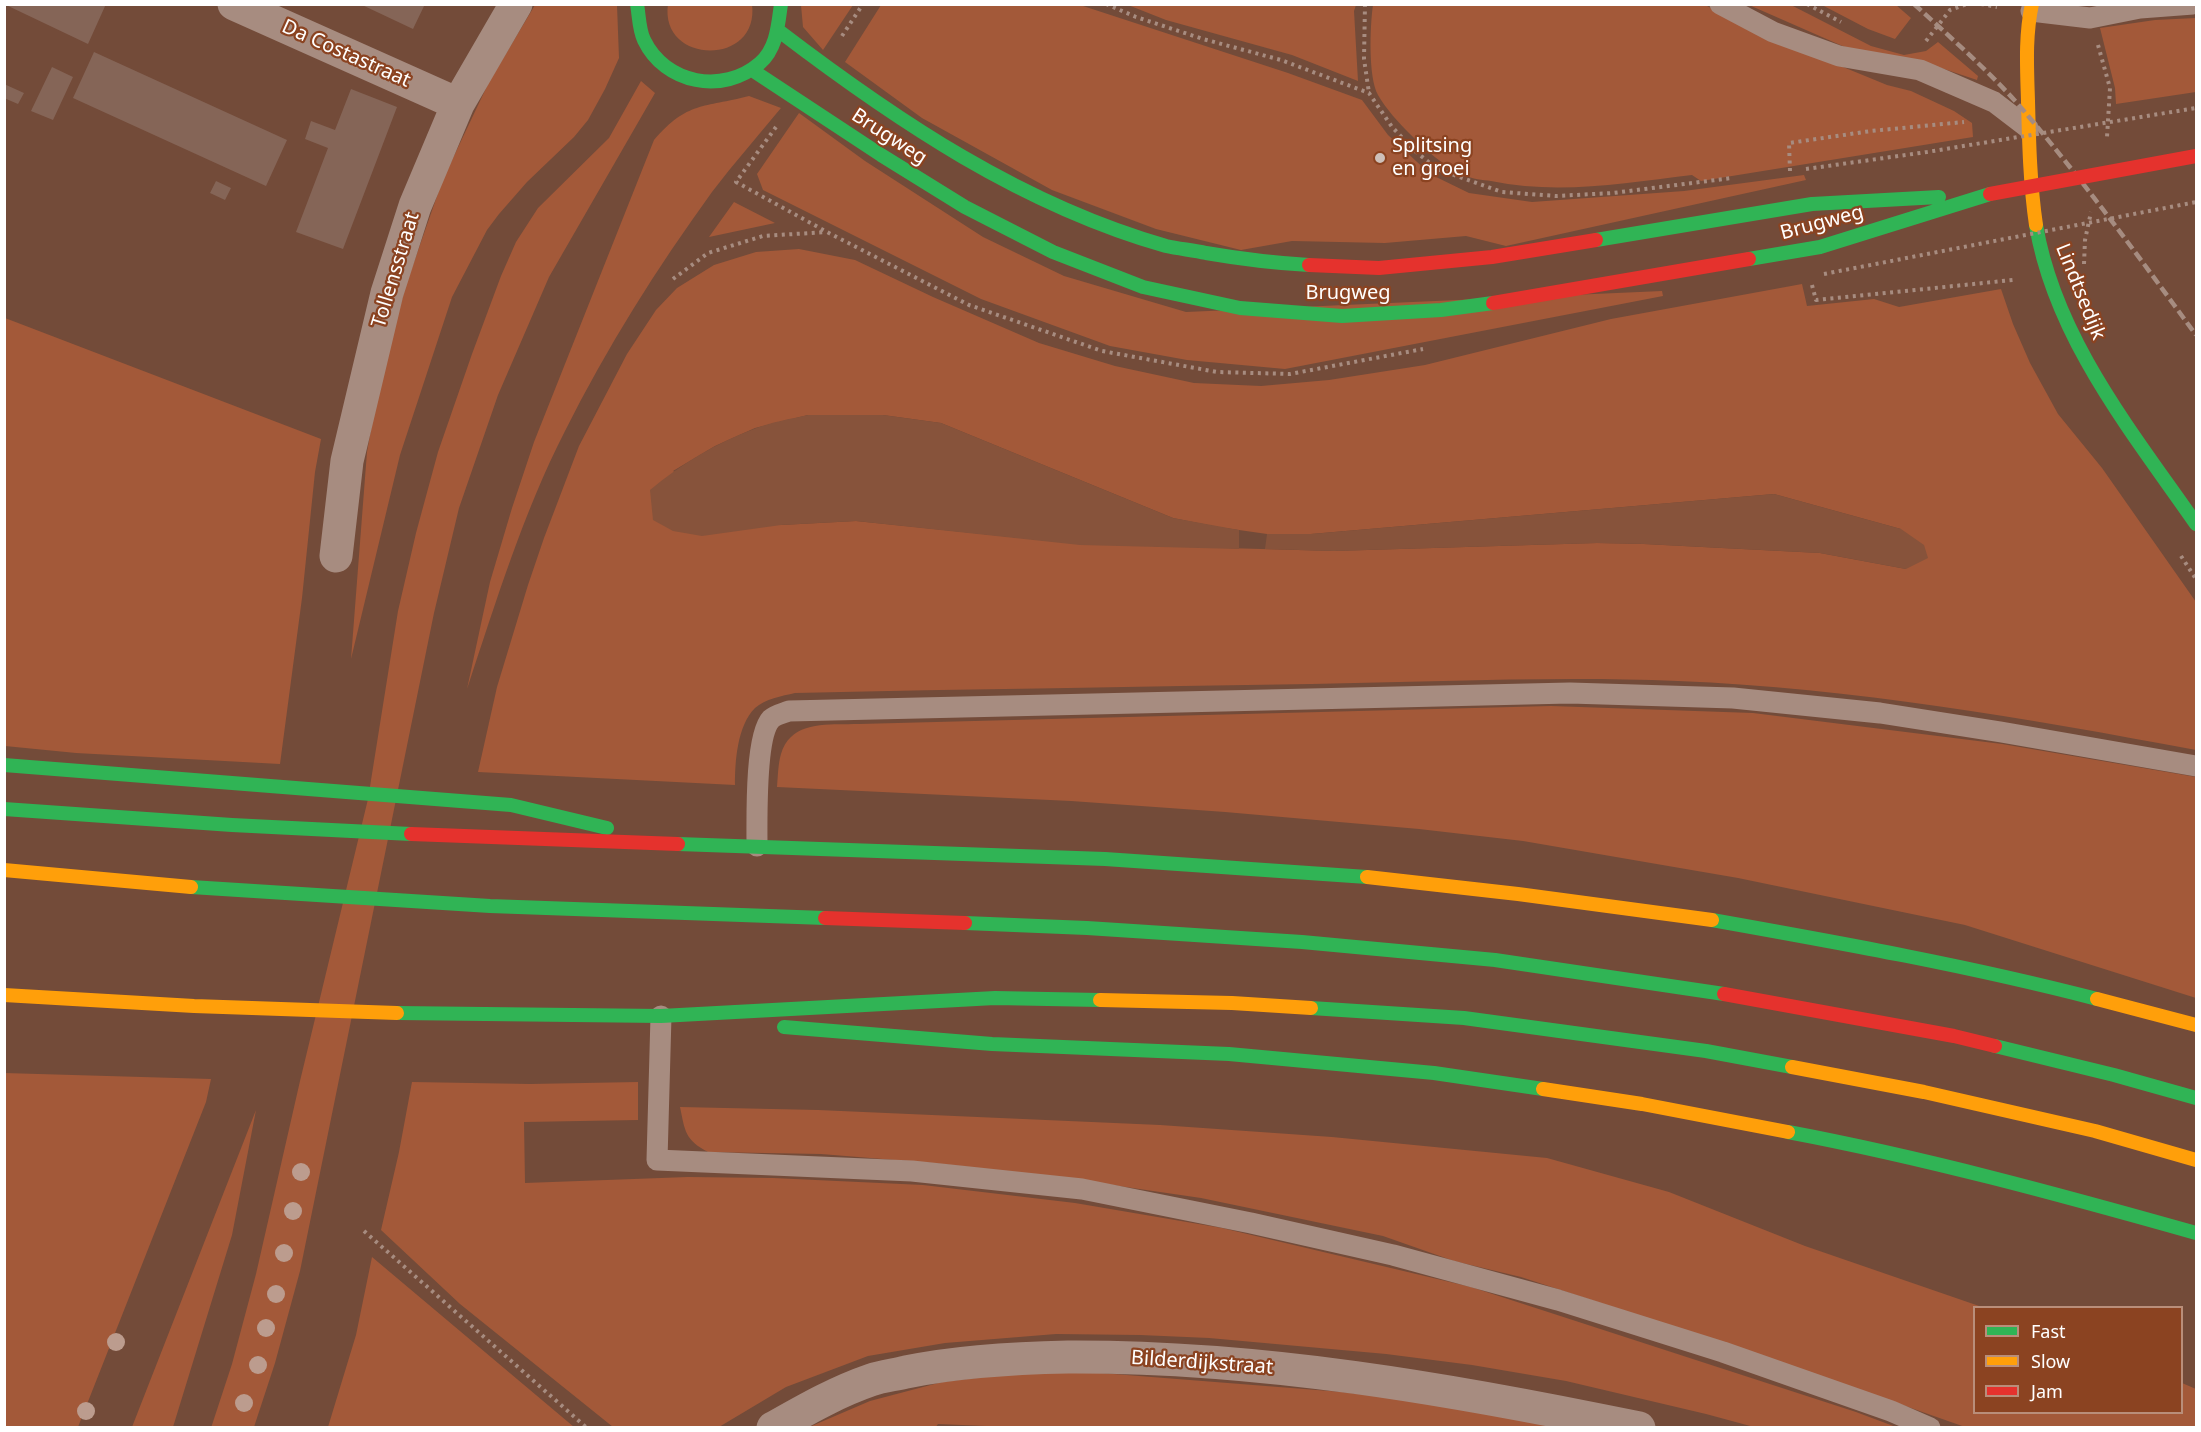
<!DOCTYPE html>
<style>
body{margin:0}
#map{position:relative;width:2201px;height:1432px;overflow:hidden;background:#734b39;font-family:"Noto Sans",sans-serif}
canvas{display:block}
.frame{position:absolute;inset:0;border:6px solid #fff;pointer-events:none}
.legend{position:absolute;left:1973px;top:1306px;width:210px;height:108px;box-sizing:border-box;background:#8b4321;border:2px solid #b98e7a;margin:0;padding:8px 10px;list-style:none;font-size:18px;color:#fff}
.legend li{display:flex;align-items:center;gap:12px;height:30px}
.legend b{width:30px;border:2px solid #b98e7a}
</style>
<div id="map">
<canvas width="2201" height="1432"></canvas>
<div class="frame"></div>
<ul class="legend">
<li><b style="height:8px;background:#30b455"></b>Fast</li>
<li><b style="height:8px;background:#ff9f0a"></b>Slow</li>
<li><b style="height:8px;background:#e5322d"></b>Jam</li>
</ul>
</div>
<script>
const c = document.querySelector('canvas').getContext('2d');
c.lineJoin = 'round';
function fill(path, color) {
  c.fillStyle = color;
  c.fill(path, 'evenodd');
}
function trace(path, color, width, dash) {
  c.strokeStyle = color;
  c.lineWidth = width;
  c.lineCap = dash ? 'butt' : 'round';
  c.setLineDash(dash || []);
  c.stroke(path);
}
function drawText(font, color, halo, rows, align = 'center') {
  c.font = font + ' "Noto Sans",sans-serif';
  c.lineWidth = 4.5;
  c.setLineDash([]);
  c.textBaseline = 'middle';
  c.strokeStyle = halo;
  c.fillStyle = color;
  for (const [text, x, y, turn = 0] of rows) {
    c.save();
    c.translate(x, y);
    c.rotate((+turn || 0) * Math.PI / 180);
    c.textAlign = isNaN(turn) ? turn : align;
    if (halo) c.strokeText(text, 0, 0);
    c.fillText(text, 0, 0);
    c.restore();
  }
}
const green = new Path2D(`
 M668 4H752C760 67 659 65 668 4Z
 M535 5H617L619 58 605 89 588 120 574 137 527 182 499 214 487 230 452 297 400 455 351 659 367 452 380 379 406 285 443 179 489 82Z
 M801 5H853L823 50 803 27Z
 M881 5H1080L1288 73 1362 100 1388 135 1430 174 1469 193 1532 202 1684 191 1804 175 1806 180 1506 246 1466 236 1385 243 1292 241 1241 250 1156 229 1052 190 922 118 845 62Z
 M1128 5H1356L1354 11 1358 81 1292 55 1166 20Z
 M1373 5H1705L1770 37 1887 85 1911 91 1954 111 1972 123 1973 137 1701 181 1692 175C1625 183 1558 195 1491 181 1483 180 1472 179 1464 175 1443 166 1426 150 1410 134 1399 123 1386 109 1378 95 1368 77 1370 25 1373 5Z
 M1749 5H1791L1871 46 1904 55 1926 51 1938 42 1978 76 1977 80 1932 65 1847 48Z
 M1822 5H1896L1911 18 1895 39 1868 29Z
 M2196 18V92L2116 104 2115 88 2100 28 2155 20Z
 M641 81 655 93 549 277 498 395 459 508 434 613 300 1271 275 1363 254 1427 211 1428 232 1364 256 1274 300 1081 368 799 398 611 416 533 438 452 472 354 501 276 516 242 538 208 609 138Z
 M749 96 781 108C758 136 734 163 712 192 657 268 607 347 565 431 523 513 496 602 467 689L490 582 512 508 534 442 654 140C688 101 703 108 749 96Z
 M799 113 865 161 983 237 1064 276 1186 312 1662 291 1663 296 1285 369 1187 360 1110 346 981 299 763 190 757 174Z
 M734 202 775 223 709 237Z
 M799 249 855 260 933 297 1039 343 1115 366 1194 383 1261 386 1329 380 1425 365 1611 319 1802 284 1807 306 1874 299 1899 307 2001 289 2013 324 2030 363 2058 414 2102 468 2196 602V750C2025 718 1853 688 1678 681 1556 676 1433 682 1311 684 1139 687 967 689 795 693 782 696 765 699 755 708 737 726 735 762 735 785L478 772 497 687 528 585 544 538 579 446 627 354 656 310 677 288 714 265 756 252ZM808 415H883L941 423 1173 518 1218 527 1267 534H1311L1774 494 1901 529 1906 569 1820 553 1644 544 1597 543 1334 551 1080 544 856 521 781 525 673 471 715 446 755 428Z
 M5 318 321 439 315 472 302 598 280 764 76 753 5 746Z
 M1551 706 1753 713 2002 744 2196 777V998L1965 925 1738 878 1523 841 1419 829 1225 812 1071 801 777 787C778 776 778 764 781 754 791 719 831 725 859 724Z
 M4 1073 211 1079 206 1102 78 1427H5Z
 M412 1082 530 1084 638 1082V1120L524 1122 525 1183 688 1177 773 1178 923 1185 1075 1203 1222 1228 1471 1287 1856 1412 1896 1427H1754L1706 1414 1566 1381 1472 1365 1386 1354 1209 1338 1140 1335 1056 1334 945 1343 868 1356 786 1387 719 1427H613L460 1304 381 1230 399 1152Z
 M680 1107 818 1110 1160 1125 1332 1137 1547 1158 1669 1192 1805 1246 1982 1307 1974 1308V1412H2182V1383L2196 1389V1427H1965L1786 1364 1521 1277 1454 1261 1383 1236 1201 1198 1064 1178 932 1163 821 1154 708 1152C685 1140 685 1131 680 1107Z
 M256 1110 232 1235 173 1427H132Z
 M372 1257 574 1427H328L356 1335Z
 M1018 1373H1101L1342 1392 1464 1406 1592 1427 1033 1428 938 1424 935 1428H807L870 1401 942 1382Z`);
const water = new Path2D(`
 M808 415H883L941 423 1173 518 1239 530V549L1080 545 856 521 781 525 702 536 673 531 653 520 650 490C681 464 716 443 754 429 771 422 790 419 808 415Z
 M1774 494 1901 529 1924 545 1928 558 1906 569 1820 553 1644 544 1597 543 1334 551 1265 549 1267 534H1311Z`);
const building = new Path2D(`
 M4 4H106L88 44Z
 M360 4H425L413 29Z
 M94 52 287 140 266 186 73 98Z
 M52 67 73 77 53 120 31 111Z
 M4 84 24 93 18 104 4 98Z
 M351 89 397 107 343 249 296 232 328 148 305 139 311 121 335 130Z
 M216 181 231 188 225 200 210 193Z`);
const path = new Path2D(`
 M1106 4 1136 17 1203 39 1281 60 1369 93 1392 127 1415 151 1437 169 1502 192 1556 196 1613 193 1732 178
 M1365 4 1364 59 1369 93
 M1807 4 1841 22
 M1981 4 1997 7
 M842 36 863 4
 M1926 41 1950 10 1967 4
 M2098 45 2110 88 2107 137
 M776 127 736 182 827 232 969 305 1102 351 1217 372 1290 374 1423 349
 M1790 171 1789 143 1871 131 1964 122
 M2084 264 2085 240 2091 212
 M673 279 708 253 763 236 826 232
 M1812 285 1816 300 2013 280
 M2181 556 2196 579
 M364 1231 587 1428`);
const lane = new Path2D(`
 M1720 4 1773 32 1839 56 1920 70 1994 102 2028 128
 M2031 11 2090 18 2140 8 2193 4
 M757 846C757 820 755 736 771 719 775 715 784 713 789 711L1570 693 1733 698 1880 713 2001 732 2196 766
 M661 1016 657 1160 912 1171 1082 1189 1251 1223 1393 1255 1558 1300 1723 1352 1891 1411 1930 1428`);
const street = new Path2D(`
 M234 4 458 104
 M336 556 347 461 387 293 415 206 458 104 516 4
 M773 1428C805 1410 836 1392 871 1380 882 1376 894 1375 906 1372 960 1361 1013 1358 1068 1357 1261 1356 1451 1389 1639 1428`);
const fast = new Path2D(`
 M637 4C639 15 639 30 644 40 665 84 723 95 760 63 777 48 778 25 781 4
 M779 31C897 121 1022 205 1166 246 1179 249 1193 250 1206 253 1241 259 1274 263 1309 265
 M752 70 881 155 965 207 1053 252 1143 287 1240 308 1342 316 1441 310 1493 303
 M2036 225C2055 338 2132 432 2196 524
 M1596 240 1812 204 1939 197
 M1749 259 1820 247 1990 194
 M4 765 511 805 607 828
 M4 809 232 825 411 834
 M678 844 1105 859 1367 877
 M191 887 490 906 825 918
 M1712 920C1841 943 1970 966 2097 999
 M965 923 1087 928 1302 942 1495 960 1724 994
 M1311 1008 1464 1018 1706 1051 1792 1067
 M397 1013 661 1016 995 998 1100 1000
 M784 1027 992 1044 1229 1054 1434 1073 1543 1089
 M1995 1046 2114 1075 2196 1098
 M1788 1132C1926 1158 2061 1195 2196 1233`);
const slow = new Path2D(`
 M2032 4C2025 36 2027 68 2028 101 2029 142 2030 184 2036 225
 M4 870 191 887
 M1367 877 1518 894 1712 920
 M4 995 194 1006 397 1013
 M2097 999 2196 1025
 M1100 1000 1232 1003 1311 1008
 M1792 1067 1924 1092 2095 1131 2196 1160
 M1543 1089 1642 1104 1788 1132`);
const jam = new Path2D(`
 M1309 265 1379 268 1492 257 1596 240
 M1493 303 1749 259
 M411 834 678 844
 M825 918 965 923
 M1724 994 1954 1036 1995 1046`);
const rail = new Path2D(`
 M1914 4C1953 40 1995 76 2029 117 2088 187 2142 261 2196 335`);
const pathBridge = new Path2D(`
 M1806 169 1927 152 2196 108
 M1824 274 2196 202`);
const jamBridge = new Path2D(`
 M1990 194 2196 156`);
const trees = [
 [301,1172],
 [293,1211],
 [284,1253],
 [276,1294],
 [266,1328],
 [116,1342],
 [258,1365],
 [244,1403],
 [86,1411]
];
const markers = [
 [1380,158,6,"#cec0ba"]
];
const streetNames = [
 ["Da Costastraat",346,54,24],
 ["Brugweg",889,137,33],
 ["Brugweg",1822,223,-15],
 ["Tollensstraat",396,270,-73],
 ["Lindtsedijk",2080,292,68],
 ["Brugweg",1348,293],
 ["Bilderdijkstraat",1202,1363,4]
];
const poiNames = [
 ["Splitsing",1392,146],
 ["en groei",1392,169]
];
fill(green, '#a35939');
fill(water, '#87533b');
fill(building, '#856557');
trace(path, '#a78c80', 4, [3, 4.5]);
trace(lane, '#a78c80', 21);
trace(street, '#a78c80', 33);
trace(fast, '#30b455', 14);
trace(slow, '#ff9f0a', 14);
trace(jam, '#e5322d', 14);
trace(rail, '#a68c80', 4.5, [10, 4.5]);
trace(pathBridge, '#a78c80', 4, [3, 4.5]);
trace(jamBridge, '#e5322d', 14);
c.fillStyle = '#bc9c8e';
for (const [x, y] of trees) {
  c.beginPath();
  c.arc(x, y, 9, 0, 2 * Math.PI);
  c.fill();
}
for (const [x, y, r, color] of markers) {
  const dot = new Path2D();
  dot.arc(x, y, r, 0, 2 * Math.PI);
  c.fillStyle = color;
  c.fill(dot);
  trace(dot, '#8b4321', 2);
}
drawText('20px', '#fff', '#8b4321', streetNames);
drawText('20px', '#fff', '#8b4321', poiNames, 'left');
</script>
